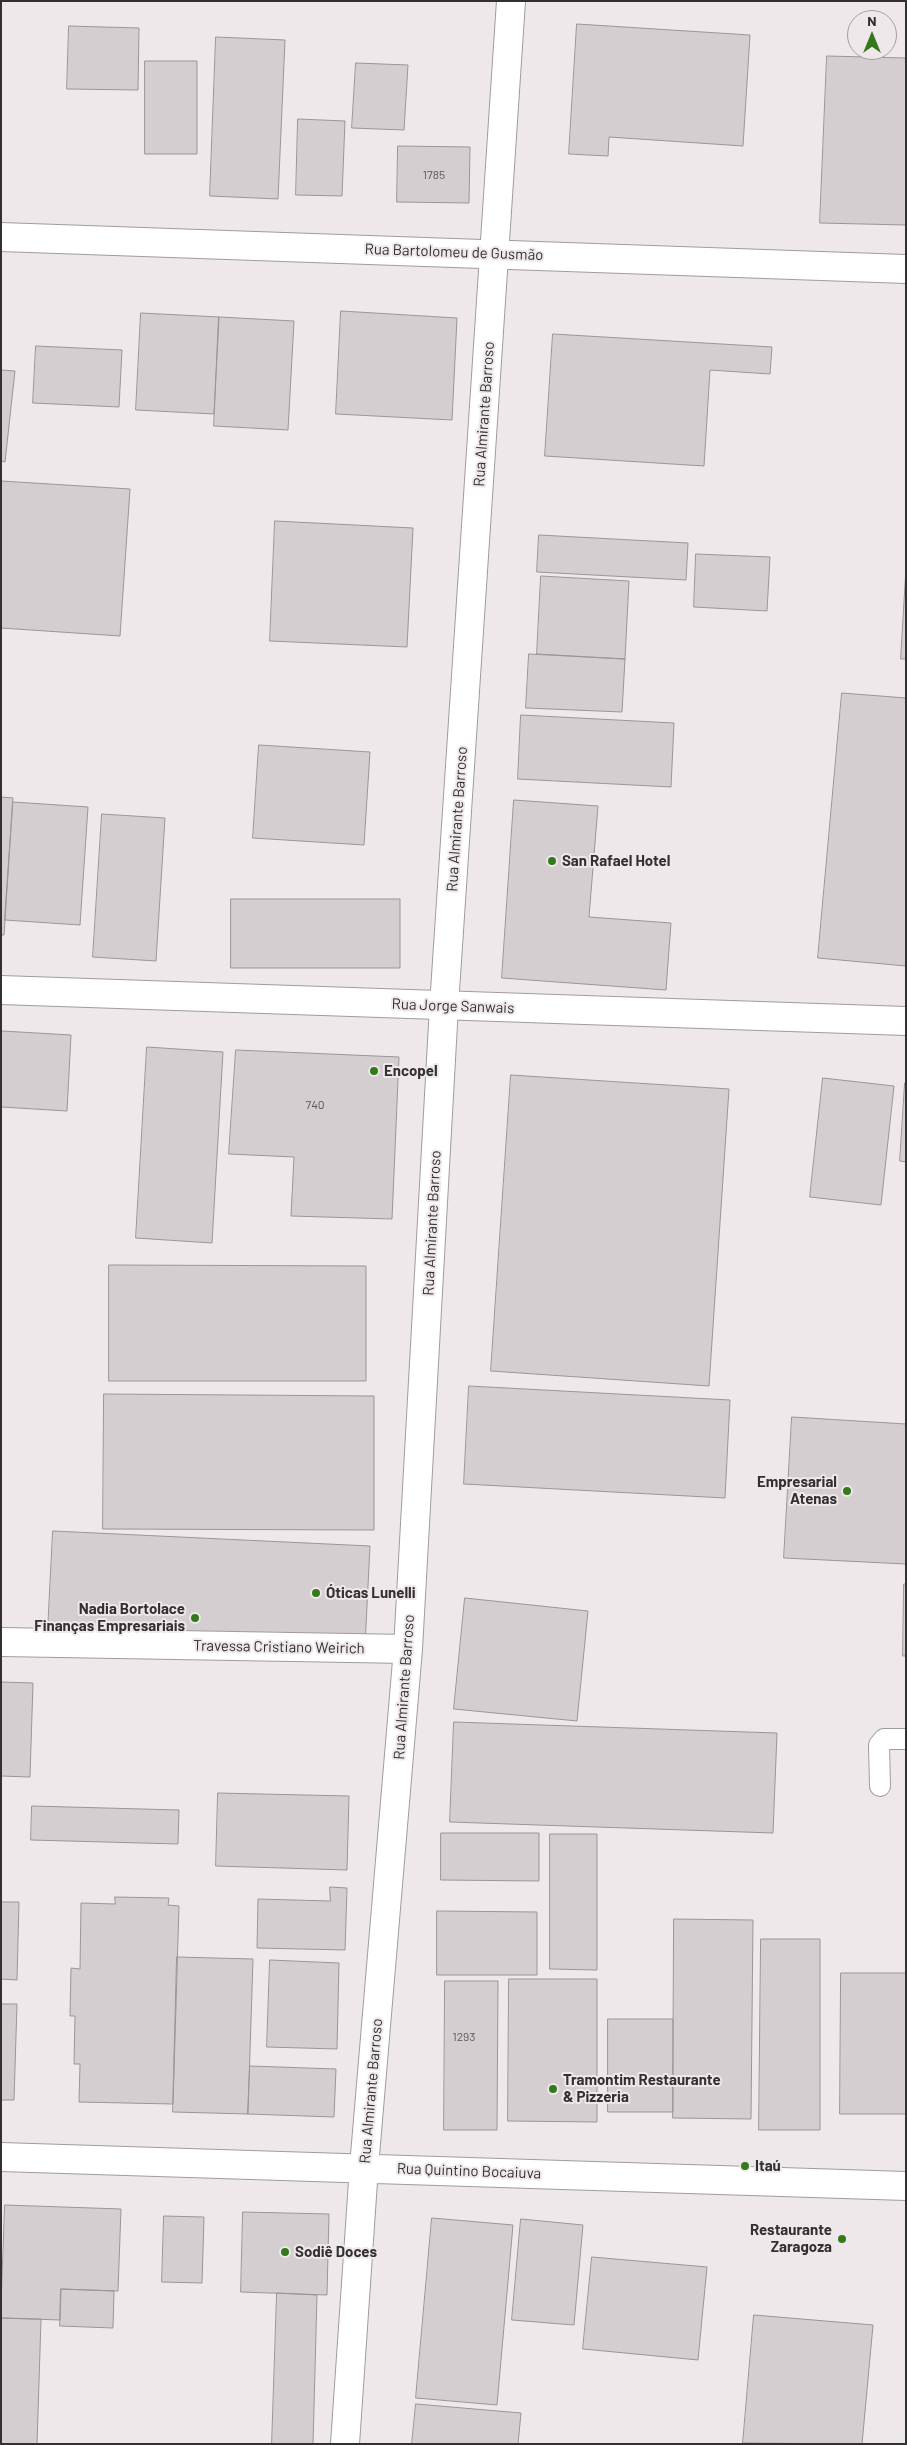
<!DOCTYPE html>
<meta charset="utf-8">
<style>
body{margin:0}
#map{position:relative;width:907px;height:2445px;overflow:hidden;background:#efe8eb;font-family:Barlow,sans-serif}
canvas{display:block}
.frame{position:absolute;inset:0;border:2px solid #333031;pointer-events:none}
.north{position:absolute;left:847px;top:10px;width:50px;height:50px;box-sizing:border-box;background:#efe8eb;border:1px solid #a49ea1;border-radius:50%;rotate:0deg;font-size:14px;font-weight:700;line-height:20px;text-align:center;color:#333031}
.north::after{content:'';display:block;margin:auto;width:18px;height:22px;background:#347a1c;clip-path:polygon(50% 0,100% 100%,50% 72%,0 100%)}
</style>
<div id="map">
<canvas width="907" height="2445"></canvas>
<div class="frame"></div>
<div class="north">N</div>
</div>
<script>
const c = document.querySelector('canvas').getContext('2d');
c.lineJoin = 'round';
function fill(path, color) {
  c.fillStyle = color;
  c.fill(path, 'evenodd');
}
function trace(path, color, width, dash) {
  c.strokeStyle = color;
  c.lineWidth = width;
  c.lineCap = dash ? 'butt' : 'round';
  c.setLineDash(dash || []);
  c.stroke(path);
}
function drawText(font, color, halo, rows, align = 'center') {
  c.font = font + ' Barlow,sans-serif';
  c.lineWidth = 4;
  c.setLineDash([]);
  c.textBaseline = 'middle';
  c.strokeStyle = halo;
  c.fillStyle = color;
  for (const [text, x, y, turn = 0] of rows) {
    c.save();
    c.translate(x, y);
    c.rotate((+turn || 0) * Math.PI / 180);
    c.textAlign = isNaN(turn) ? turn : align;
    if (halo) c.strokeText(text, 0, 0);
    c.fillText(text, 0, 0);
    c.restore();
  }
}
const building = new Path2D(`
 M577 24 750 35 743 146 609 137 608 156 569 154Z
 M69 26 139 28 138 90 67 89Z
 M216 37 285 40 278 199 210 196Z
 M827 56 906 58V225L820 223Z
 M145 61H197V154H145Z
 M356 63 408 65 404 130 352 128Z
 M298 119 345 121 342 196 296 195Z
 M398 146 470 147 469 203 397 202Z
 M341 311 457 318 452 420 336 414Z
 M141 313 219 317 214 414 136 410Z
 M219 317 294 321 288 430 214 426Z
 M553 334 772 347 770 374 710 370 704 466 545 456Z
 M36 346 122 350 119 407 33 403Z
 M1 370 15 371 5 462 1 461Z
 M1 481 130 489 120 636 1 628Z
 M275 521 413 528 407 647 270 641Z
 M539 535 688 543 686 580 537 572Z
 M696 554 770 557 767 611 694 607Z
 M906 568V659H901Z
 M541 576 629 581 625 659 537 654Z
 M529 654 625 659 622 712 526 708Z
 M842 693 906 698V966L818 958Z
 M521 715 674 723 671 787 518 779Z
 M259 745 370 752 364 845 253 838Z
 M1 797 13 798 4 935H1Z
 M514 800 598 806 589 917 671 923 666 990 502 978Z
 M13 802 88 807 80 925 5 920Z
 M102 814 165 818 156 961 93 957Z
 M231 899H400V968H231Z
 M2 1031 71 1035 67 1111 1 1107Z
 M147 1047 223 1052 212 1243 136 1238Z
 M236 1050 399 1057 392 1219 291 1216 294 1157 229 1154Z
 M511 1075 729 1089 709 1386 491 1371Z
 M823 1078 894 1086 881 1205 810 1197Z
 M905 1083H906V1162L900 1161Z
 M109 1265 366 1266V1381H109Z
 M469 1386 730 1400 725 1498 464 1484Z
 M104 1394 374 1396V1530L103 1529Z
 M792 1417 906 1424V1564L784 1558Z
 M53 1531 370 1546 365 1646 48 1630Z
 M904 1584H906V1656H903Z
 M465 1598 588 1611 577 1721 454 1709Z
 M1 1682 33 1683 30 1777 1 1776Z
 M454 1722 777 1733 773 1833 450 1822Z
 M218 1793 349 1796 347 1870 216 1866Z
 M32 1806 179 1810 178 1844 31 1840Z
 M441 1833H539V1881L441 1880Z
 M550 1834H597V1970L550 1969Z
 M330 1887 347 1888 345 1950 257 1948 258 1899 330 1901Z
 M115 1897 169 1898 168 1905 179 1906 173 2104 79 2102 80 2064H74L75 2016H70L71 1968 80 1969 81 1903 115 1904Z
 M1 1902H19L17 1980 1 1979Z
 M437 1911 537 1912V1975H437Z
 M674 1919 753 1920 751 2119 673 2118Z
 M761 1939H820V2130H759Z
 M177 1957 253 1959 248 2114 173 2112Z
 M270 1960 339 1963 337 2049 267 2047Z
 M841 1973H906V2114H840Z
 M509 1979H597V2122L508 2121Z
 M445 1981H498L497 2130H444Z
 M1 2004H17L14 2100H1Z
 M608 2019H673V2112H608Z
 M250 2066 336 2069 334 2117 248 2114Z
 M5 2205 121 2209 118 2291 61 2289 60 2320 1 2318Z
 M243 2212 329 2214 327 2295 241 2292Z
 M164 2216 204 2217 202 2283 162 2282Z
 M432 2218 513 2225 497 2405 416 2398Z
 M521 2219 583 2225 574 2325 512 2320Z
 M592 2257 707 2267 698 2360 583 2349Z
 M61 2289 114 2291 113 2328 60 2326Z
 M277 2293 317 2295 313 2444H272Z
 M754 2315 873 2325 862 2444 743 2443Z
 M1 2318 41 2319 37 2444H1Z
 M416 2404 521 2413 518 2444H412Z`);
const service = new Path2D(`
 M880 1786 879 1745 884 1739H906`);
const minor = new Path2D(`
 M1 237 906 269
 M1 990 906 1021
 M1 1642 408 1649
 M1 2157 906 2186
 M345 2444 364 2167 408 1649 444 1006 511 1`);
const markers = [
 [552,861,5,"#347a1c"],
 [374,1071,5,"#347a1c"],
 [847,1491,5,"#347a1c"],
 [316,1593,5,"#347a1c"],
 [195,1618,5,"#347a1c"],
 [553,2089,5,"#347a1c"],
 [745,2166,5,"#347a1c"],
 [842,2239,5,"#347a1c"],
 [285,2252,5,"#347a1c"]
];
const numberNames = [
 ["1785",434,175],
 ["740",315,1105],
 ["1293",464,2037]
];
const streetNames = [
 ["Rua Bartolomeu de Gusmão",454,252,2],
 ["Rua Almirante Barroso",484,414,-86],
 ["Rua Almirante Barroso",457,819,-86],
 ["Rua Jorge Sanwais",453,1006,2],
 ["Rua Almirante Barroso",432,1223,-87],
 ["Travessa Cristiano Weirich",279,1647,1],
 ["Rua Almirante Barroso",404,1687,-86],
 ["Rua Almirante Barroso",371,2091,-85],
 ["Rua Quintino Bocaiuva",469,2171,2]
];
const poiNames = [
 ["San Rafael Hotel",562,861],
 ["Encopel",384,1071],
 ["Empresarial",837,1482,"right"],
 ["Atenas",837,1499,"right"],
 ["Óticas Lunelli",326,1593],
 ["Nadia Bortolace",185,1609,"right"],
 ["Finanças Empresariais",185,1626,"right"],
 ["Tramontim Restaurante",563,2080],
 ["& Pizzeria",563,2097],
 ["Itaú",755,2166],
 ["Restaurante",832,2230,"right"],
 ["Zaragoza",832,2247,"right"],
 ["Sodiê Doces",295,2252]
];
fill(building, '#d4ced0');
trace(building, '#9b9597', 1);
trace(service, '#a19b9d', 22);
trace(minor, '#a19b9d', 30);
trace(service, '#fff', 20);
trace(minor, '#fff', 28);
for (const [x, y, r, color] of markers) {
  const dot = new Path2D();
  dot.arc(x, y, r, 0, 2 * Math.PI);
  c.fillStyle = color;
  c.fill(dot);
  trace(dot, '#efe8eb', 2);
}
drawText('12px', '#5b5859', null, numberNames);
drawText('15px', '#333031', '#efe8eb', streetNames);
drawText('bold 15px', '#333031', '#efe8eb', poiNames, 'left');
</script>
